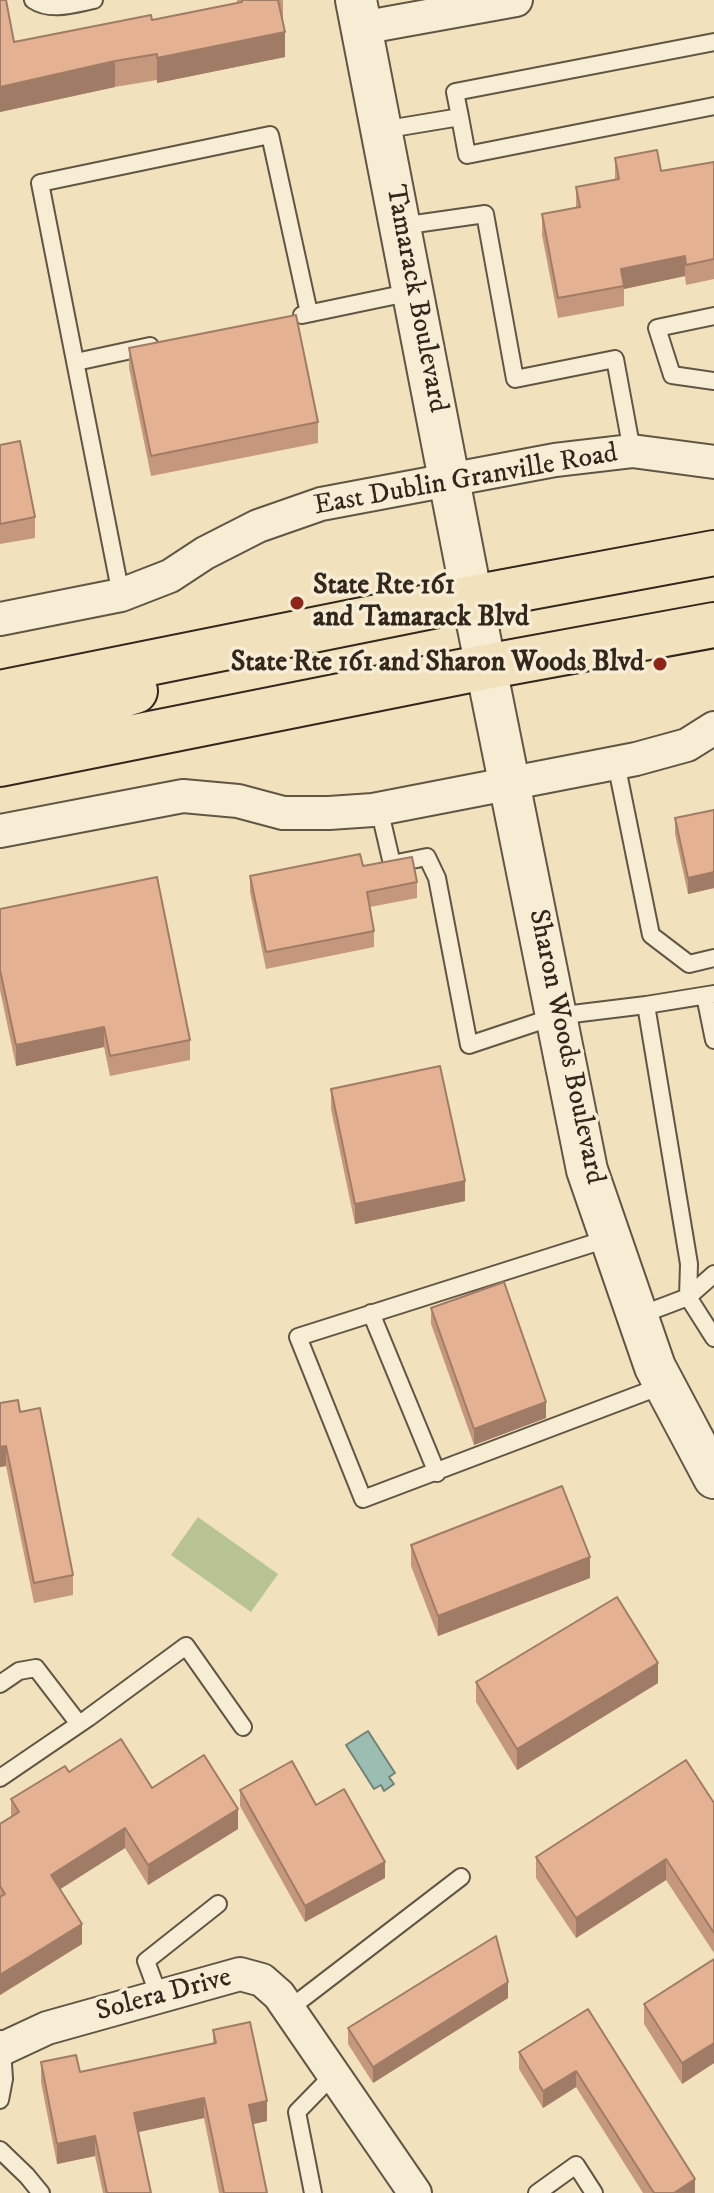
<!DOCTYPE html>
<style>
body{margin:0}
canvas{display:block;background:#f2e1bd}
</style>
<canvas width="714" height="2193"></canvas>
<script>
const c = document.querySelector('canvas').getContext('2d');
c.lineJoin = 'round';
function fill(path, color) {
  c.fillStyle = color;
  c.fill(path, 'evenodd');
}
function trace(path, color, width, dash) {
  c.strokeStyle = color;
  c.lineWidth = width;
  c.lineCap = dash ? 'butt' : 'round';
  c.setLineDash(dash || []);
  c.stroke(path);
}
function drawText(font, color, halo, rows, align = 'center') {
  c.font = font + ' "IM FELL DW Pica",serif';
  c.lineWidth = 7;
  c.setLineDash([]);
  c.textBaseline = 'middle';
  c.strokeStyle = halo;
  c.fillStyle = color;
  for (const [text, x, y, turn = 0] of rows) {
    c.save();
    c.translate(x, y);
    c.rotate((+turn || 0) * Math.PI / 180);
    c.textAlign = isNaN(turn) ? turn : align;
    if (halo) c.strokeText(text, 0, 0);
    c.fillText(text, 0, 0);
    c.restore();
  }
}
const green = new Path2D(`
 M198 1517 278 1574 251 1612 171 1555Z`);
const water = new Path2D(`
 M368 1731 395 1773 389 1777 394 1784 384 1791 381 1785 374 1789 346 1745Z`);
const service = new Path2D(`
 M33 0C51 12 74 4 94 0
 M460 117 467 155 714 106
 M382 130 460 117 455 92 714 42
 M401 226 485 214 515 379 615 359 632 451
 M302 315 412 292
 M714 316 657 328 672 375 714 381
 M76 362 150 346
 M121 595 40 183 270 135 309 313
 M616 763 651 935 689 964 714 958
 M379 808 392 864 427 857 437 878 469 1045 556 1016 646 1005 689 1264 688 1297 714 1338
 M705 996 714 1040
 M646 1005 714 994
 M610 1238 298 1337 363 1499 664 1385
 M371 1313 437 1473
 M638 1316 688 1297 714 1274
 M0 1684 19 1671 36 1668 79 1724
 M0 1778 88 1718 186 1646 243 1727
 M159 1996 146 1961 218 1904
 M289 2009 461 1877
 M0 2100 4 2079 2 2049
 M0 2150 27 2176 41 2193
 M313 2193 297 2112 334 2074
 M537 2193 576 2165 594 2193`);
const minor = new Path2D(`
 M361 28 516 0
 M0 619 121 595 170 576 205 553 258 526 321 504 555 460 632 451 714 462
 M0 831 183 796 238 801 283 813H329L373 810 636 759 687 745 714 728
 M0 2047 2 2049 47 2028 240 1974 262 1980 279 1995 415 2193`);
const tertiary = new Path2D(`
 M356 0 472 598 587 1170 655 1367 714 1478`);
const primary = new Path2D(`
 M0 693 472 598 714 553
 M0 733 135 691
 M0 764 485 667 714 625`);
const wall = new Path2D(`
 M0 0 14 42 152 20 237 3V0H283V21L285 57 157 83V80L115 87 0 112Z
 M615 158 661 171 714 162V279L686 285 685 276 624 289V306L558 318 542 235V214L576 208V187L615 180Z
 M129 348 318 422V443L151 476 129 368Z
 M0 445 35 517V538L0 544Z
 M714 810V888L688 894 675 834V818Z
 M363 866 417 882V898L370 907 374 931V947L266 969 250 892V876Z
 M0 909 190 1040V1060L110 1076 104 1047 16 1066 0 990Z
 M331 1089 465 1201 355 1224 331 1109Z
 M431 1308 546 1418 474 1445 431 1324Z
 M0 1403 20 1412 73 1575V1595L34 1603 6 1466 0 1467Z
 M411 1545 590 1578 438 1636 411 1566Z
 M476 1682 658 1683 517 1770 476 1702Z
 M69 1772 152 1788 238 1829 148 1885 125 1848 60 1889 82 1944 0 1995V1824L11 1817V1799Z
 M240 1790 316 1805 385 1878 305 1922 240 1806Z
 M714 1803V1953L666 1880 576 1938 536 1878V1857Z
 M714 1959V2063L682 2084 644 2024V2004Z
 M508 1998 373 2083 348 2044V2028Z
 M588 2009 695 2193H643L576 2087 543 2108 519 2069V2052Z
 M213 2030 267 2121 253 2124 267 2193H219L204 2118 138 2132 151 2193H103L95 2156 57 2164 41 2082V2062L80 2072 213 2043Z`);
const shadedWall = new Path2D(`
 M285 32V57L157 83V58Z
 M115 61V87L0 112V87Z
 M685 256V276L624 289 621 269Z
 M714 872V888L688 894V878Z
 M104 1027V1047L16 1066V1045Z
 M465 1181V1201L355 1224V1204Z
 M546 1402V1418L474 1445V1429Z
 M6 1446V1466L0 1467V1447Z
 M590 1557V1578L438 1636V1616Z
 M658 1663V1683L517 1770V1749Z
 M238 1809V1829L148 1885V1865Z
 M125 1828V1848L51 1895V1875Z
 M666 1859V1880L576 1938V1918Z
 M385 1862V1878L305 1922V1906Z
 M82 1924V1944L0 1995V1975Z
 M508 1982V1998L373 2083V2067Z
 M714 2043V2063L682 2084V2063Z
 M576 2071V2087L543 2108V2091Z
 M204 2098V2118L134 2133V2113Z
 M267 2101V2121L249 2125V2105Z
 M95 2136V2156L57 2164V2144Z
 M695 2179V2193H674Z`);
const building = new Path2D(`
 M0 0H6L14 42 151 15 152 20 242 2V0H278L285 32 157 58V54L115 61 0 87Z
 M657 150 661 171 714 162V259L686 265 685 256 621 269 624 286 558 298 542 214 580 207 576 187 619 179 615 158Z
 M296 315 318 422 151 456 129 348Z
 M20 441 35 517 0 524V445Z
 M714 810V872L688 878 675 818Z
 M360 854 363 866 412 857 417 882 367 892 374 931 266 952 250 876Z
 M157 877 190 1040 110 1056 104 1027 16 1045 0 970V909Z
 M440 1066 465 1181 355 1204 331 1089Z
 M504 1282 546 1402 474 1429 431 1308Z
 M18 1400 20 1412 40 1408 73 1575 34 1583 6 1446 0 1447V1403Z
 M562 1486 590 1557 438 1616 411 1545Z
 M617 1597 658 1663 517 1749 476 1682Z
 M121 1739 152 1788 204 1755 238 1809 148 1865 125 1828 51 1875 82 1924 0 1975V1897L5 1894 0 1886V1824L19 1812 11 1799 65 1766 69 1772Z
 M686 1760 714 1803V1933L666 1859 576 1918 536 1857Z
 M292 1761 316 1805 344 1789 385 1862 305 1906 240 1790Z
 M496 1936 508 1982 373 2067 348 2028Z
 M714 1959V2043L682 2063 644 2004Z
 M588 2009 695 2179 674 2193H654L576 2071 543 2091 519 2052Z
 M250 2022 267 2101 249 2105 267 2193H224L204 2098 134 2113 151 2193H107L95 2136 57 2144 41 2062 76 2055 80 2072 216 2043 213 2030Z`);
const markers = [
 [297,603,8,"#8f2418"],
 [660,664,8,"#8f2418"]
];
const streetNames = [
 ["Tamarack Boulevard",415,299,79],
 ["East Dublin Granville Road",466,481,-10],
 ["Sharon Woods Boulevard",565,1047,78],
 ["Solera Drive",164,1996,-15]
];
const poiNames = [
 ["State Rte 161",313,587],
 ["and Tamarack Blvd",313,619],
 ["State Rte 161 and Sharon Woods Blvd",644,664,"right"]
];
fill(green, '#b8c393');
fill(water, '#9bbeb2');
trace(water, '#718276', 2);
trace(service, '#615644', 20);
trace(minor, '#615644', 36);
trace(tertiary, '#615644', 44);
trace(primary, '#31271c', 48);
trace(service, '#f7ecd4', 16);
trace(minor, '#f7ecd4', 32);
trace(tertiary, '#f7ecd4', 40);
trace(primary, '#f2e1bd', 44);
fill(wall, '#c5987e');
fill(shadedWall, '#a07c67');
fill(building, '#e5b193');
trace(building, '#a07c67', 2);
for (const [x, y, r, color] of markers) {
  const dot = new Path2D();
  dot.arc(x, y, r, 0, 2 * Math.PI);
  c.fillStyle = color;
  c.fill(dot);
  trace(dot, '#f7ecd4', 3);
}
drawText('28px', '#31271c', '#f7ecd4', streetNames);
drawText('bold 28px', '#31271c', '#f7ecd4', poiNames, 'left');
</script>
